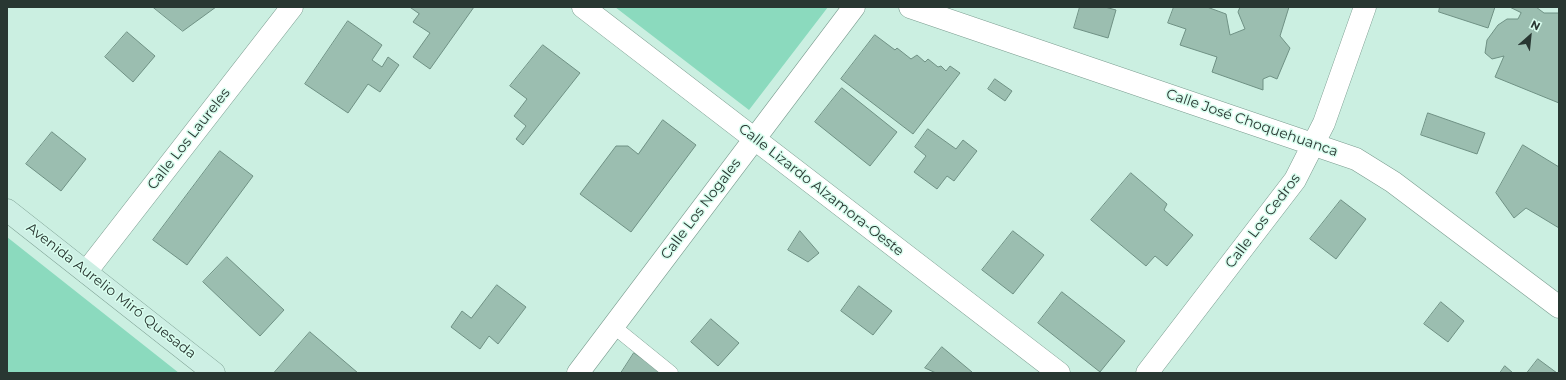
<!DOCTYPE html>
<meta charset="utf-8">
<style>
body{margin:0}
#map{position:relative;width:1566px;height:380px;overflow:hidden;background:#cbefe1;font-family:Montserrat,sans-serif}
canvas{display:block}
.frame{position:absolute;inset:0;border:8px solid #293732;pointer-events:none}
.north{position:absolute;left:1510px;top:16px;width:40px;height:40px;-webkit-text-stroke:3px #d8fdee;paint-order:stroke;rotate:27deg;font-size:11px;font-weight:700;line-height:16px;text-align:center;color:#293732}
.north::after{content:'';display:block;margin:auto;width:14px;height:18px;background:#293732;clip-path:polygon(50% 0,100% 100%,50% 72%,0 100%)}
</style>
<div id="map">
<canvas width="1566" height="380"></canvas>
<div class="frame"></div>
<div class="north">N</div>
</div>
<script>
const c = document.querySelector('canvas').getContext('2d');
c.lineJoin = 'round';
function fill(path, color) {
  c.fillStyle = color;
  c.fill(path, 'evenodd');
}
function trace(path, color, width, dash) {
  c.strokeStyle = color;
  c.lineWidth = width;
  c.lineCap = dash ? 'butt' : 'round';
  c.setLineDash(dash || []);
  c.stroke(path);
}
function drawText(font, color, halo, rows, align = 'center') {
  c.font = font + ' Montserrat,sans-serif';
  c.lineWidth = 3;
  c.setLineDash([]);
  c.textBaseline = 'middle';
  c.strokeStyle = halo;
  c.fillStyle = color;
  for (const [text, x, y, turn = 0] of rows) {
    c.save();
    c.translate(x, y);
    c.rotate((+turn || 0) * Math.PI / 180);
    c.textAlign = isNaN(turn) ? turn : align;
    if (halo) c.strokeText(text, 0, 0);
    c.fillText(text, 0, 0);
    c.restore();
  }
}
const green = new Path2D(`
 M615 7H828L749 110Z
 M7 237 179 373H7Z`);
const building = new Path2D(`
 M153 7H216L183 31Z
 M410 7H474L430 69 413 57 430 33 413 22 419 14Z
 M1080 7H1105L1116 10 1108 38 1074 28Z
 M1174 7H1207L1226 14 1230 35 1245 29 1238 12 1240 7H1289L1280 36 1290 48 1277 79 1270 76 1263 79V90L1212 72 1217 57 1180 45 1186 29 1168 23Z
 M1440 7H1495L1488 28 1439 12Z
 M1510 7H1536L1544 13H1559V103L1495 77 1504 56 1492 59 1485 53 1487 40 1498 25 1507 19H1518L1521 13Z
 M348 21 382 45 372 60 382 67 388 57 399 65 380 92 368 84 348 113 305 84Z
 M127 32 155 56 133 82 105 57Z
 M875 35 895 50 897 48 911 59 917 55 925 62 928 59 938 67 941 66 946 71 950 66 960 73 913 134 841 79Z
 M543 45 580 73 523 145 516 139 526 126 514 116 527 99 510 86Z
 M995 79 1012 91 1005 101 988 89Z
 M842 88 897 132 870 166 815 122Z
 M1428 113 1485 133 1477 154 1421 135Z
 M663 120 696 145 631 232 580 194 616 146H628L638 154Z
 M928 129 956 149 963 140 977 151 954 181 947 176 937 189 914 172 926 156 915 147Z
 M52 132 86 159 61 191 26 164Z
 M1523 145 1559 167V228L1526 208 1514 218 1496 193Z
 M220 151 253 176 187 265 153 240Z
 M1131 173 1167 204 1164 210 1193 235 1167 266 1155 256 1146 266 1091 220Z
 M1341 200 1366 219 1336 259 1310 239Z
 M800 231 819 253 808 262 788 250Z
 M1013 231 1044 255 1013 294 982 270Z
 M227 257 284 310 260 336 203 282Z
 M497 285 526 307 498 344 489 336 480 349 451 327 462 311 471 318Z
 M859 286 892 311 873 335 841 311Z
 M1062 292 1125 341 1100 372 1038 323Z
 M1441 302 1464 321 1448 342 1424 324Z
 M711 319 739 343 718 366 691 342Z
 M310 332 358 373H274Z
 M942 347 972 372 971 373H936L925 368Z
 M634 353 664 373H621Z
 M1538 359 1557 373H1527Z
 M1505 366 1513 373H1500Z`);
const lane = new Path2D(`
 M613 326 671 373`);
const street = new Path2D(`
 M583 7 1059 373
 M910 7 1356 159 1393 182 1559 307
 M86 272 292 7
 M578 373 854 7
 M1147 373 1295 180 1324 123 1365 7`);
const secondary = new Path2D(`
 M7 210 214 373`);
const streetNames = [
 ["Calle José Choquehuanca",1252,123,19],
 ["Calle Los Laureles",189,139,-52],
 ["Calle Lizardo Alzamora-Oeste",821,190,38],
 ["Calle Los Nogales",701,209,-53],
 ["Calle Los Cedros",1263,221,-53],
 ["Avenida Aurelio Miró Quesada",111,291,38]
];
fill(green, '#8bdabe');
fill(building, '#9bbeb0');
trace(building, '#6f9184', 1);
trace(lane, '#7a9c8f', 15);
trace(street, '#7a9c8f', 23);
trace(secondary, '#7a9c8f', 23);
trace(lane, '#fff', 14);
trace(street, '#fff', 22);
trace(secondary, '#cdefe4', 22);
drawText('14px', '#293732', '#d8fdee', streetNames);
</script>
